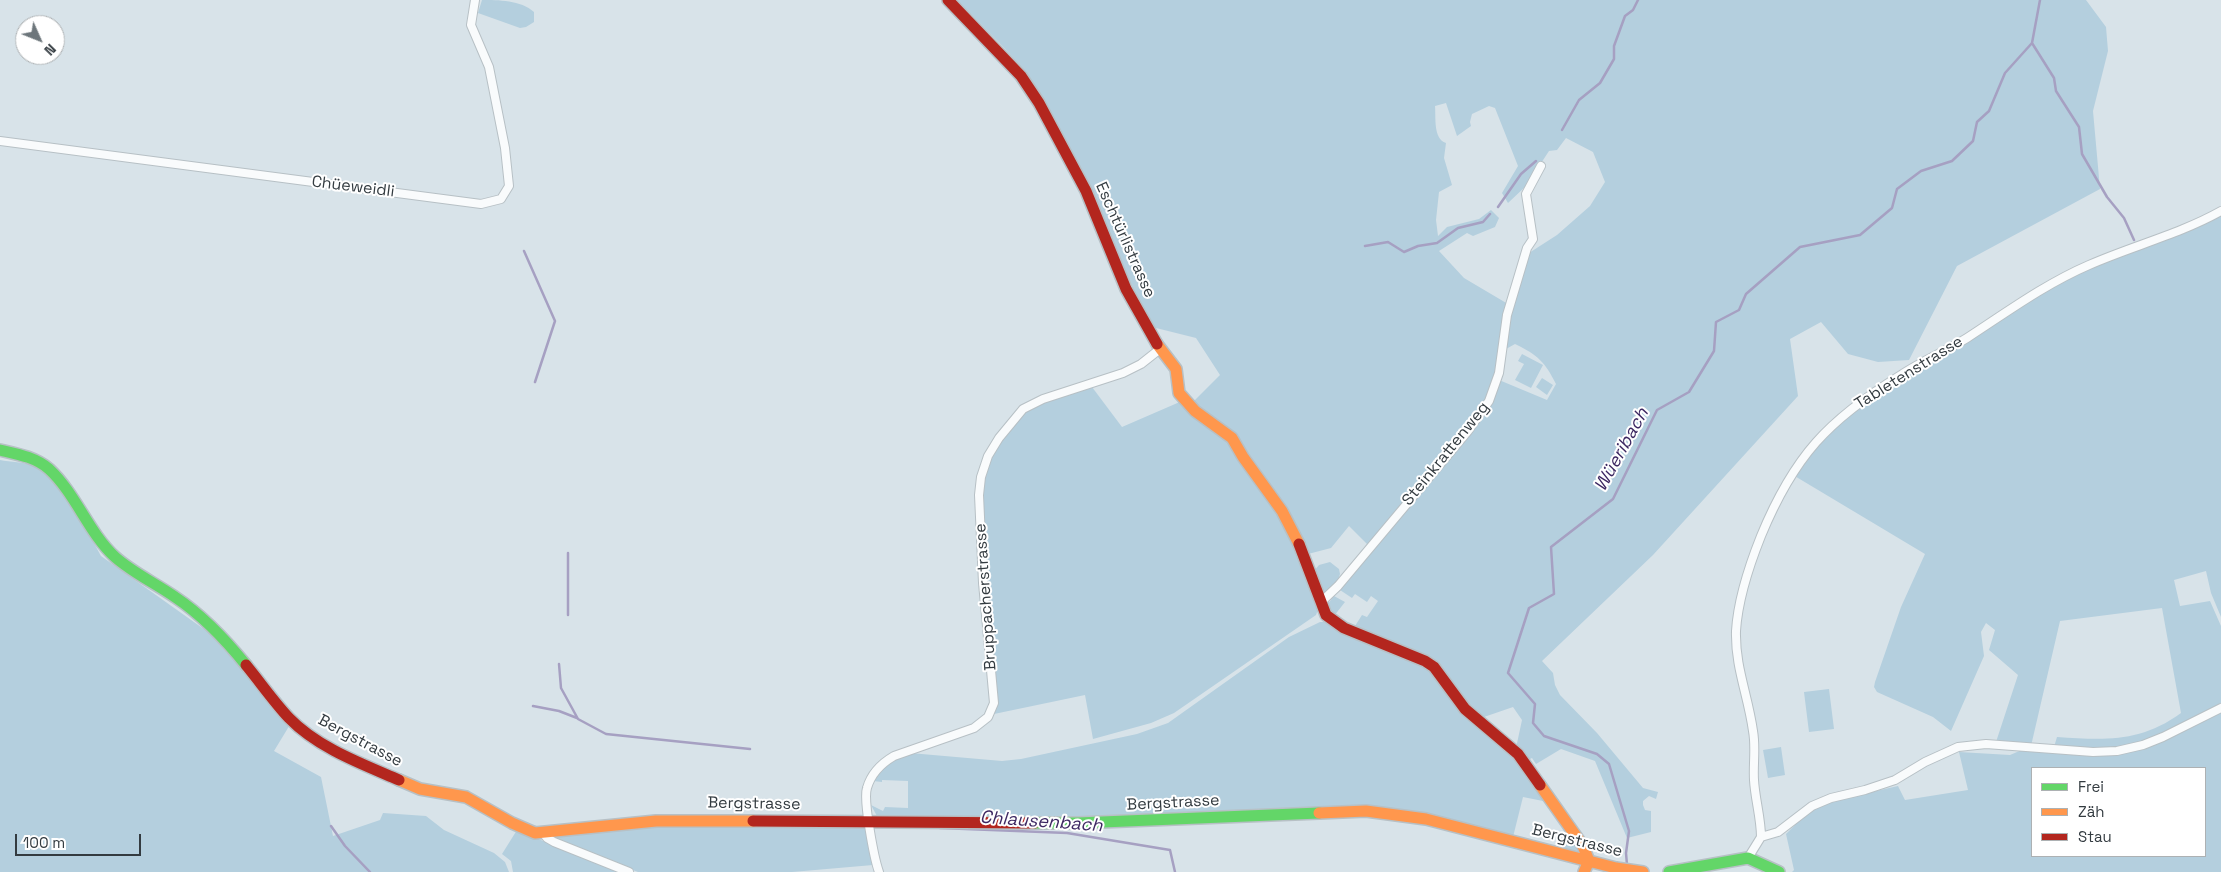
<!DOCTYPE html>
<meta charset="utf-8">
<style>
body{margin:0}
#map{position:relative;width:2221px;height:872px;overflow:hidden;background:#d8e3e9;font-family:"Space Grotesk",sans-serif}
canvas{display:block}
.legend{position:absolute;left:2031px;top:767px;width:175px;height:90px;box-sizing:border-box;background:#fff;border:1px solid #adb1b3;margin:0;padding:6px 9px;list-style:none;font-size:15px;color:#333b40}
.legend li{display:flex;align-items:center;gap:10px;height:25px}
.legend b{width:25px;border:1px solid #adb1b3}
.north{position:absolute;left:15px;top:15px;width:50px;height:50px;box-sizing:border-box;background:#fff;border:1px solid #adb1b3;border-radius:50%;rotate:134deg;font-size:14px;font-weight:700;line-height:20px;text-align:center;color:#333b40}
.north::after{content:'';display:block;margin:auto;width:18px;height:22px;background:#6d767b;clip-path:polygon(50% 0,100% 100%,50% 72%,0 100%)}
.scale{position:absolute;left:15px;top:834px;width:126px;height:22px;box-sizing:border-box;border:2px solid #333b40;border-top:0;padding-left:6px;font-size:15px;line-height:18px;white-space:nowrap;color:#333b40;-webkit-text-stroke:4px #fff;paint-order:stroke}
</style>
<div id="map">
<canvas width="2221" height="872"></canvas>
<ul class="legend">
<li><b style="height:6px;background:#63d668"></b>Frei</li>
<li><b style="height:6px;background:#ff974d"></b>Zäh</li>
<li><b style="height:6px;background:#b3261e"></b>Stau</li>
</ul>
<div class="north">N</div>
<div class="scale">100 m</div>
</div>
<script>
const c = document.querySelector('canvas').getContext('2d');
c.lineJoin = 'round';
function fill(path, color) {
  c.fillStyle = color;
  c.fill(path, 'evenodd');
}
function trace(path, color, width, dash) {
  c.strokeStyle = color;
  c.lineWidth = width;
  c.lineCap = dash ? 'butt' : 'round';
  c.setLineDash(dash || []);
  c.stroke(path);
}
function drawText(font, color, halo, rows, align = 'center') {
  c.font = font + ' "Space Grotesk",sans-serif';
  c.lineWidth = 4;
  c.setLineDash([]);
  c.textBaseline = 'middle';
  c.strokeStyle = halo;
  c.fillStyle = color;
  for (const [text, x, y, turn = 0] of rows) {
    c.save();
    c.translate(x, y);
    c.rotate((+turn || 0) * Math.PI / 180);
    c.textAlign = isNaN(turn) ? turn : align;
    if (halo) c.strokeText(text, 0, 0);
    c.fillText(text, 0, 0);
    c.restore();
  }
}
const green = new Path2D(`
 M482 0C498 0 521 0 534 12V22L526 27 520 28 478 13Z
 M957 0H2086L2106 27 2108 51 2093 111 2100 189 1957 266 1909 360 1878 362 1848 354 1821 322 1790 339 1798 396 1653 555 1542 661 1553 673 1555 685 1560 695 1597 733 1643 788 1658 792 1656 799 1649 796 1643 801V805L1645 810 1651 811V832L1627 838 1595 761 1561 749 1536 764 1532 758 1526 761 1516 748 1522 720 1513 707 1484 717 1477 715 1447 678 1364 630 1355 626 1362 615 1367 617 1378 601 1371 596 1367 602 1355 594 1352 598 1340 590 1372 549 1349 526 1331 548 1308 554 1255 470 1191 404 1220 375 1196 338 1152 327C1117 258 1091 185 1052 117 1043 100 1033 81 1020 66 1001 43 978 22 957 0ZM1446 103 1457 136 1471 126 1470 122 1472 114 1489 106 1495 108 1518 166 1502 193 1508 203 1526 186 1549 151 1557 150 1566 138 1593 152 1605 182 1590 206 1557 235 1529 253 1513 307 1464 278 1439 251 1467 233 1473 236 1495 227 1499 218 1491 210 1479 219 1447 227 1438 236 1436 220 1439 192 1452 185 1444 158 1446 143C1433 139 1436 117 1435 106ZM1515 344C1538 355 1545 362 1556 384L1547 400 1499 380 1506 349Z
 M2221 213V617L2211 593 2206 571 2174 580 2180 606 2210 601 2221 626V706C2188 722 2154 743 2117 749 2096 752 2075 749 2054 747L2057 737C2104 740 2140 743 2181 713L2162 608 2060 621 2031 746 1996 742 2018 675 1989 650 1995 630 1986 623 1981 632 1984 656 1951 731 1933 717 1877 692 1874 687 1875 682 1901 607 1925 554 1793 475 1834 425 1892 384 2050 287 2079 272Z
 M1522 354 1543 365 1531 388 1515 380 1524 364 1518 361Z
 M1542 378 1553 385 1547 395 1536 387Z
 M1092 387 1122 427 1182 401 1227 438 1281 514 1292 538 1319 607 1316 615 1174 713 1151 723 1093 739 1085 695 994 714 996 708C990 650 984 592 983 533 982 515 980 494 984 476 991 452 1009 425 1028 410 1042 398 1074 392 1092 387Z
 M0 460C10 462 25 462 34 466 56 477 90 534 101 556L208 632 291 723 274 751 321 777 333 836 380 820 383 813 426 816 444 830 494 853 505 862 509 872H0Z
 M1330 562 1339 569 1340 574 1337 583 1323 594 1313 572 1319 565Z
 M1334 596 1345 602 1334 616 1326 606Z
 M1320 622H1324L1332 627 1428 667 1508 746 1548 802 1523 797 1513 837 1392 809 1346 806 1102 819 878 818 871 805 883 811 885 807 908 808V781L882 780V782L873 781 876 775 892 761 910 753 1002 761 1021 759 1137 734 1168 723 1289 637Z
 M1829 689 1834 729 1809 732 1804 692Z
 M2221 711V872H1792L1794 870 1786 834 1811 809 1832 801 1898 786 1905 800 1968 790 1959 752 2010 755 2024 749 2125 752ZM2032 768H2205V856H2032Z
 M1781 747 1785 775 1768 778 1763 750Z
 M648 825 865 826 873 865 792 872H638L558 840 557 836Z
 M517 830 617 872H513L511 861 502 854Z
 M1567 835 1569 836 1578 849 1576 852 1564 850Z`);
const stream = new Path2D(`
 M2032 43 2054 78 2056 91 2079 127 2082 154 2107 197 2124 218 2134 240
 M1562 130 1579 100 1600 83 1614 59V46L1625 16 1633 10 1638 0
 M1498 207 1521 174 1536 161
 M1365 246 1388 242 1404 252 1418 246 1437 243 1458 228 1483 222 1490 214
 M524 251 555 321 535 382
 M568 615V553
 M559 664 561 688 578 719 606 734 750 749
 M533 706 559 711 577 718
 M331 826 345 846 370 872
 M940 828 1067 833 1170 850 1175 872
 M1627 865 1626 853 1629 831 1609 764 1597 754 1544 736 1533 723 1535 704 1508 673 1529 608 1554 594 1551 547 1613 499 1657 410 1689 392 1714 351 1716 322 1739 310 1746 294 1800 247 1860 235 1892 208 1897 189 1921 171 1952 161 1973 141 1977 122 1989 111 2005 73 2032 43 2040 0`);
const street = new Path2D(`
 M0 141 481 204 501 199 509 186 505 148 489 67 471 25 475 0
 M1320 603 1338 586 1468 431 1489 401 1499 373 1507 315 1527 248 1533 239 1526 194 1541 166
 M543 833 547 838 554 842 629 872
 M1761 837C1761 818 1755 799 1754 780 1753 764 1756 747 1753 731 1748 695 1735 667 1736 631 1738 598 1749 566 1761 536 1794 456 1828 420 1901 375 1922 361 1946 351 1967 338 2007 312 2045 284 2089 265 2132 246 2180 234 2221 211
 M1748 858 1761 837 1778 832 1812 806 1831 798 1865 790 1895 780 1925 762 1958 747 1986 744 2093 752 2117 751 2143 745 2163 737 2221 708
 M879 872C874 858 863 800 867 788 871 774 882 763 894 756L974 728 988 717 994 703 983 583 979 495 981 477 988 456 999 438 1023 409 1043 399 1123 373 1141 364 1160 349`);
const fast = new Path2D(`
 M0 450C17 454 35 457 49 469 76 494 88 532 115 557 133 573 155 583 175 597 202 615 225 639 246 665
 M1034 823H1078L1319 813
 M1669 872 1748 858 1779 872`);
const slow = new Path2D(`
 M1157 344 1176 369 1179 393 1195 411 1232 438 1243 457 1282 511 1299 544
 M399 780 420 789 466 797 512 823 535 833 656 821H753
 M1540 785 1583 846 1589 861 1584 872
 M1319 813 1366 811 1426 819 1616 868 1643 872`);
const jam = new Path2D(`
 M948 0 1021 76 1039 103 1086 191 1126 289 1157 344
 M1299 544 1326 615 1344 628 1425 661 1434 667 1465 709 1518 754 1540 785
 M246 665C260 682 274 702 289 718 318 748 362 764 399 780
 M753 821 1034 823`);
const streetNames = [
 ["Chüeweidli",353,187,7],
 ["Eschtürlistrasse",1125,240,66],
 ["Tabletenstrasse",1909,373,-32],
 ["Steinkrattenweg",1446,454,-51],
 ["Bruppacherstrasse",986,597,-94],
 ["Bergstrasse",360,741,28],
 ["Bergstrasse",1173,803,-3],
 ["Bergstrasse",754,804,1],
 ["Bergstrasse",1577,841,14]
];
const waterNames = [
 ["Wüeribach",1622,450,-61],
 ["Chlausenbach",1041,822,4]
];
fill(green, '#b4cfde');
trace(stream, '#a6a0c2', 2.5);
trace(street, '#b7c0c5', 10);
trace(fast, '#b7c0c5', 14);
trace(slow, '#b7c0c5', 14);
trace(jam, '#b7c0c5', 14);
trace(street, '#f9fbfc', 8);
trace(fast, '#63d668', 11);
trace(slow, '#ff974d', 11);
trace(jam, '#b3261e', 11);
drawText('16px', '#333b40', '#fff', streetNames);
drawText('italic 18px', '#3d2862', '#fff', waterNames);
</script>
